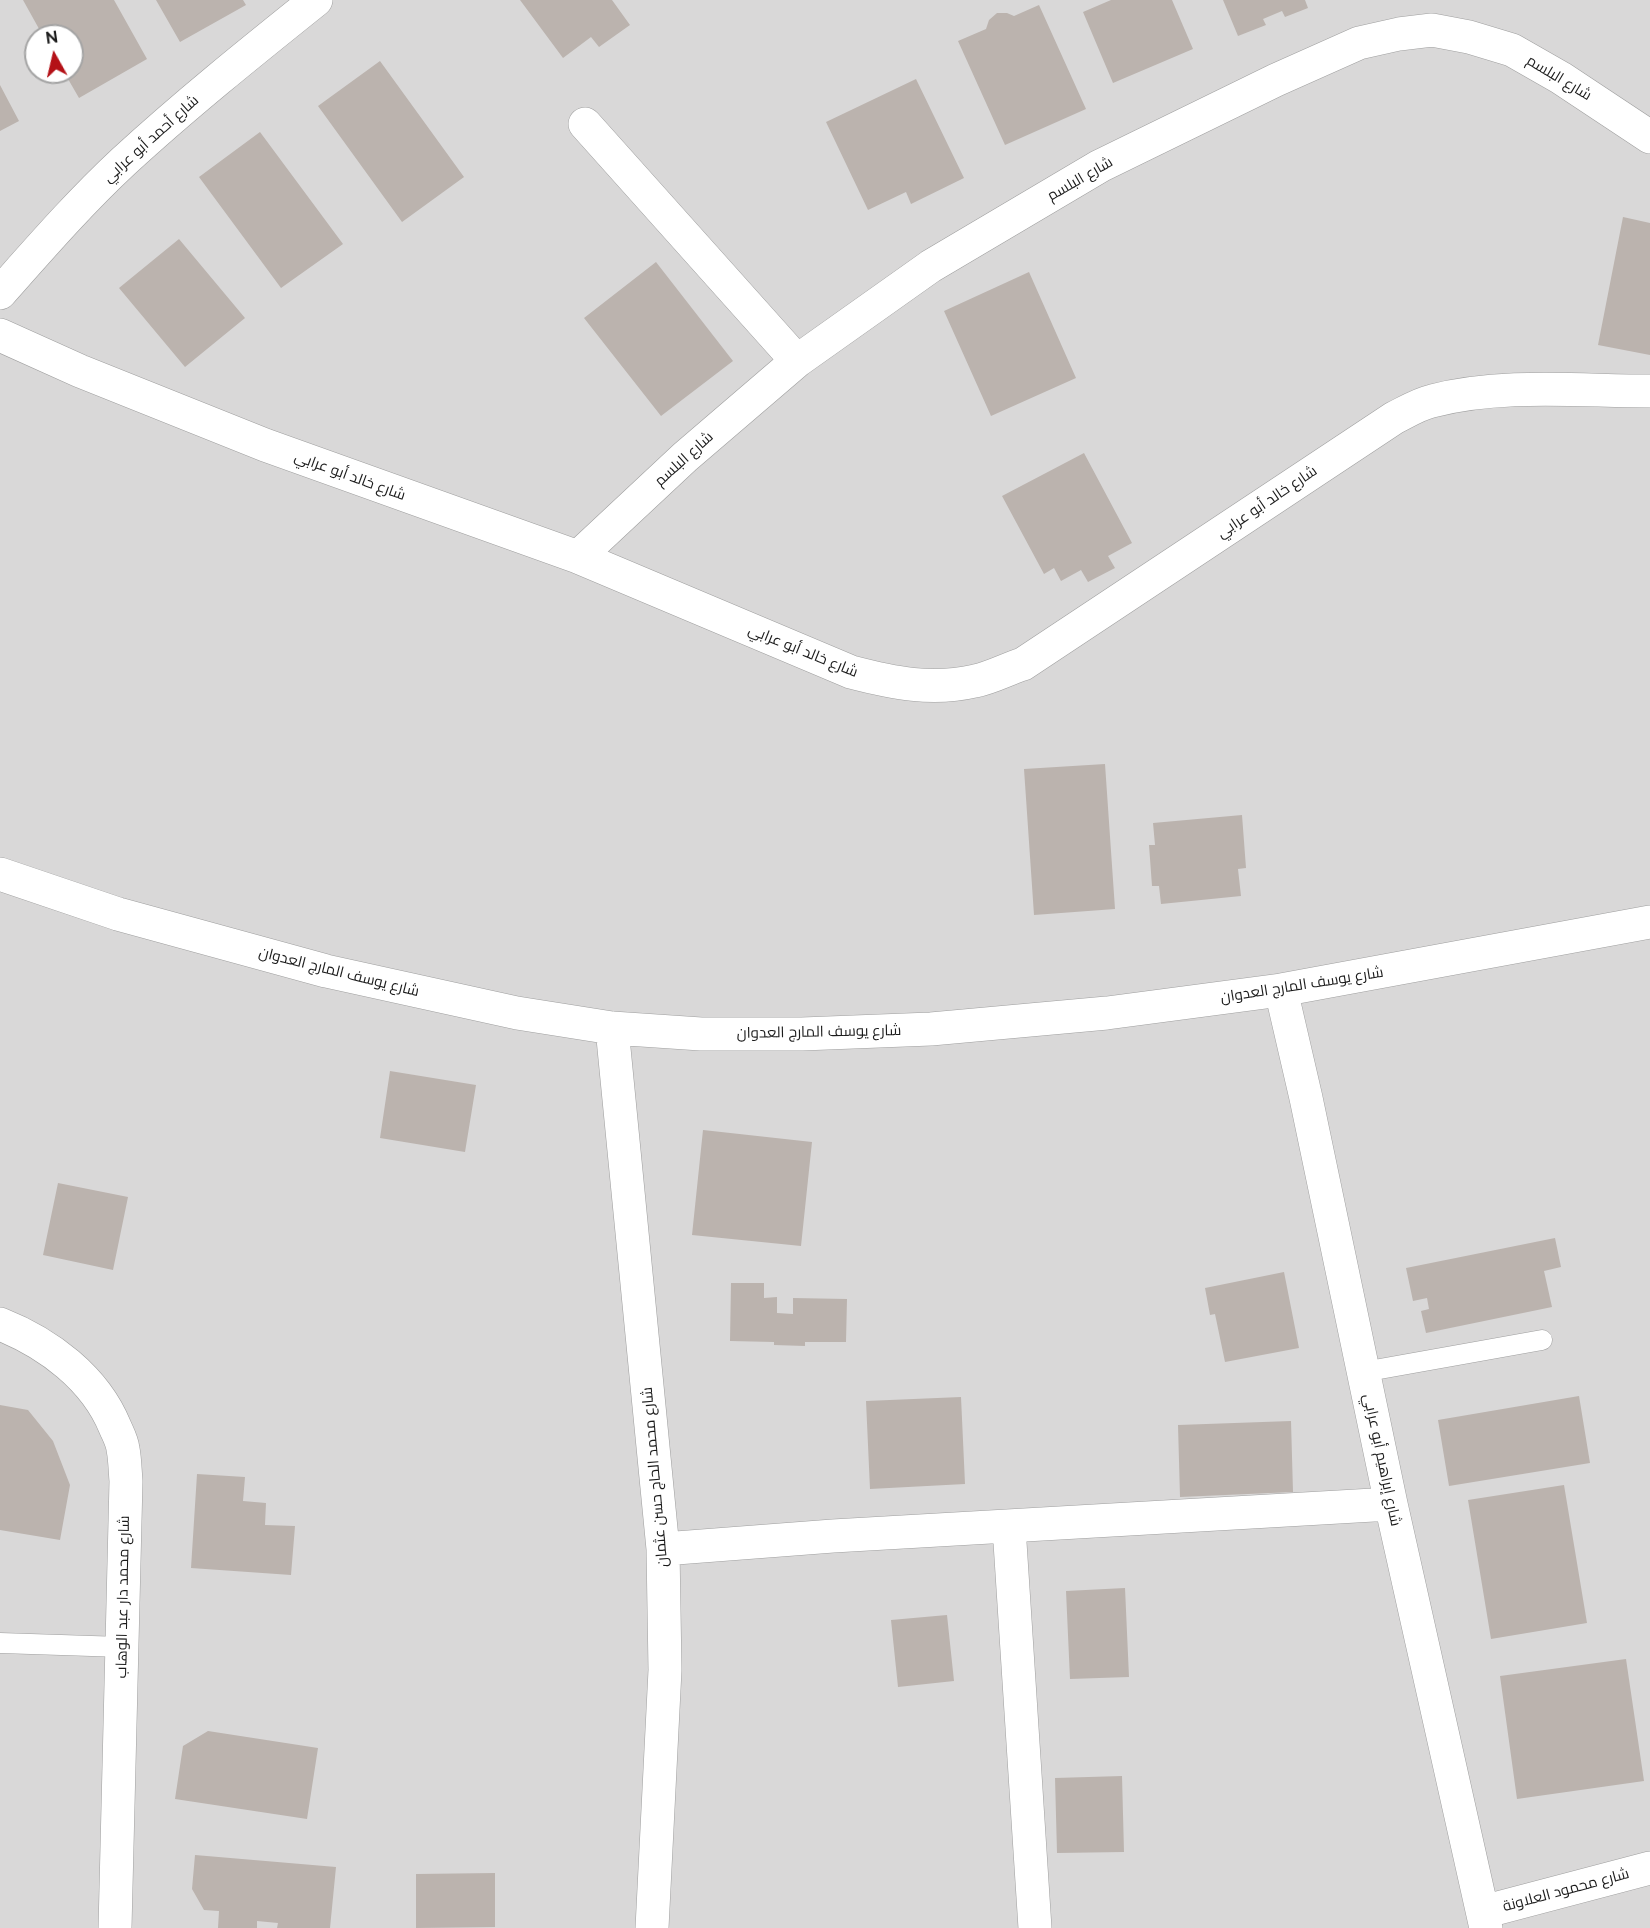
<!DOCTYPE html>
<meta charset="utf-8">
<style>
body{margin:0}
#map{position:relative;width:1650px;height:1928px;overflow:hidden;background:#ebe7e1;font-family:Raleway,sans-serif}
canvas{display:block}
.north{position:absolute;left:24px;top:24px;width:60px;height:60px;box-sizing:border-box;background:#fff;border:2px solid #a4a4a4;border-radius:50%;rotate:352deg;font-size:16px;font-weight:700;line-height:24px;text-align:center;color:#1b1b1b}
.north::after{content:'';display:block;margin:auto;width:21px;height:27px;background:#b41117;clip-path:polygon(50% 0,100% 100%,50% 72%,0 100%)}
</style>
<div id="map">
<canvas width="1650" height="1928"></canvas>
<div class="north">N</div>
</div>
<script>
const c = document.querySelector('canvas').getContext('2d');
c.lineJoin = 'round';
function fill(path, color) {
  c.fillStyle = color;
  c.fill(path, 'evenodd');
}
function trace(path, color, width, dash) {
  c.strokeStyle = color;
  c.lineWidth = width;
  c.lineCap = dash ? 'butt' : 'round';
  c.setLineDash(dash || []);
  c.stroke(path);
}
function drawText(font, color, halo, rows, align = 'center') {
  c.font = font + ' Raleway,Cairo,sans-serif';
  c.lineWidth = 4.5;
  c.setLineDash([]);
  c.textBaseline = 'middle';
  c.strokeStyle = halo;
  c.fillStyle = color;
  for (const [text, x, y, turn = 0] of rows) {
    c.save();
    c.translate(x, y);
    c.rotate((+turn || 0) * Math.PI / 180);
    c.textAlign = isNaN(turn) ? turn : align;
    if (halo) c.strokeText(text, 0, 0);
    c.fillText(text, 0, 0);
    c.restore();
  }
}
const residential = new Path2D(`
 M0 0H1650V1928H0ZM36 36H72V72H36Z`);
const building = new Path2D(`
 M23 0H114L147 59 79 98 64 72H72V36H43Z
 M156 0H243L246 5 180 42Z
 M520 0H612L630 25 599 47 591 37 563 58Z
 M1111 0H1172L1193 49 1113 83 1083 12Z
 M1223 0H1305L1308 8 1285 17 1282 11 1263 19 1266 25 1238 36Z
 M1039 5 1086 109 1005 145 958 41 986 29 989 20 997 13H1007L1014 16Z
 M380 61 464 177 402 222 318 106Z
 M916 79 964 178 911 204 906 192 868 210 826 122Z
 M0 85 19 121 0 131Z
 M260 132 343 244 281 288 199 177Z
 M1623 217 1650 223V355L1598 345Z
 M179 239 245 318 185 367 119 288Z
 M656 262 733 361 661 416 584 318Z
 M1029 272 1076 378 991 416 944 311Z
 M1084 453 1132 543 1108 556 1115 568 1088 582 1081 570 1061 581 1054 568 1044 574 1002 496Z
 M1105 764 1115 909 1034 915 1024 769Z
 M1242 815 1246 868 1238 869 1241 896 1161 904 1159 886H1152L1149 845H1155L1153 823Z
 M390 1071 476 1085 465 1152 380 1138Z
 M703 1130 812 1142 801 1246 692 1235Z
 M58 1183 128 1197 113 1270 43 1255Z
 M1555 1238 1561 1267 1544 1271 1552 1307 1426 1333 1421 1311 1429 1309 1427 1298 1413 1301 1406 1268Z
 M1284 1272 1299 1348 1225 1362 1215 1314 1210 1315 1205 1288Z
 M731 1283H764V1298L777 1297V1313L793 1314V1298L847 1299 846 1342H805V1346L774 1345V1342L730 1341Z
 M1579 1396 1590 1463 1449 1486 1438 1420Z
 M961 1397 965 1484 870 1489 866 1401Z
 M0 1405 28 1410 53 1441 70 1485 60 1540 0 1530Z
 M1291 1421 1293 1492 1180 1497 1178 1425Z
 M197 1474 245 1477 243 1501 266 1503 265 1525 295 1526 291 1575 191 1568Z
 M1564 1485 1587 1623 1491 1639 1468 1500Z
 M1125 1588 1129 1677 1070 1679 1066 1591Z
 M947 1615 954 1681 898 1687 891 1620Z
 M1626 1659 1644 1781 1517 1799 1500 1676Z
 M208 1731 318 1748 307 1819 175 1799 183 1746Z
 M1122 1776 1124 1852 1057 1853 1055 1778Z
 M195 1855 336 1867 330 1928H277L278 1923 257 1921V1928H218L219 1911 204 1910 192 1889Z
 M495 1873V1927L416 1928V1874Z`);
const service = new Path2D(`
 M1363 1372 1542 1340
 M0 1643 122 1647`);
const minor = new Path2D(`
 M585 124 797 361
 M0 293C40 248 79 203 123 162 185 105 251 52 316 0
 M0 335 80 371 265 445 578 557 851 672C893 683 932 691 975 681 991 678 1007 669 1023 664L1394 418C1406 412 1419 404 1432 401 1502 383 1578 391 1650 391
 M578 557 685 457 797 361 931 266 1100 166 1276 80 1359 43 1399 34 1432 30 1469 37 1512 50 1561 78 1650 137
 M0 874 118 914 326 971 517 1013 612 1028 701 1034H802L931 1029 1107 1013 1281 990 1650 922
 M1281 990 1306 1098 1391 1504 1486 1928
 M612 1028 663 1549 665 1670 652 1928
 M0 1324C48 1343 95 1378 115 1427 118 1434 122 1441 123 1449 125 1459 125 1470 126 1481L115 1928
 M1009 1527 1035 1928
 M663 1549 833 1536 1391 1504
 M1483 1912 1650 1868`);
const streetNames = [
 ["شارع البلسم",1559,78,31],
 ["شارع أحمد أبو عرابي",151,139,-42],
 ["شارع البلسم",1080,179,-30],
 ["شارع البلسم",684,459,-42],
 ["شارع خالد أبو عرابي",350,476,20],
 ["شارع خالد أبو عرابي",1267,502,-34],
 ["شارع خالد أبو عرابي",803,651,22],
 ["شارع يوسف المارج العدوان",339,972,14],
 ["شارع يوسف المارج العدوان",1302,985,-9],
 ["شارع يوسف المارج العدوان",819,1032,-1],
 ["شارع إبراهيم أبو عرابي",1382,1460,78],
 ["شارع محمد الحاج حسن عثمان",655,1477,-95],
 ["شارع محمد دار عبد الوهاب",123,1597,-89],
 ["شارع محمود العلاونة",1566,1890,-15]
];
fill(residential, '#d9d8d8');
fill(building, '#bbb3ae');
trace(service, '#9f9f9f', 21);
trace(minor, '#9f9f9f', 34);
trace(service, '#fff', 20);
trace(minor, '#fff', 33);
drawText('15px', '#1b1b1b', '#fff', streetNames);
</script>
